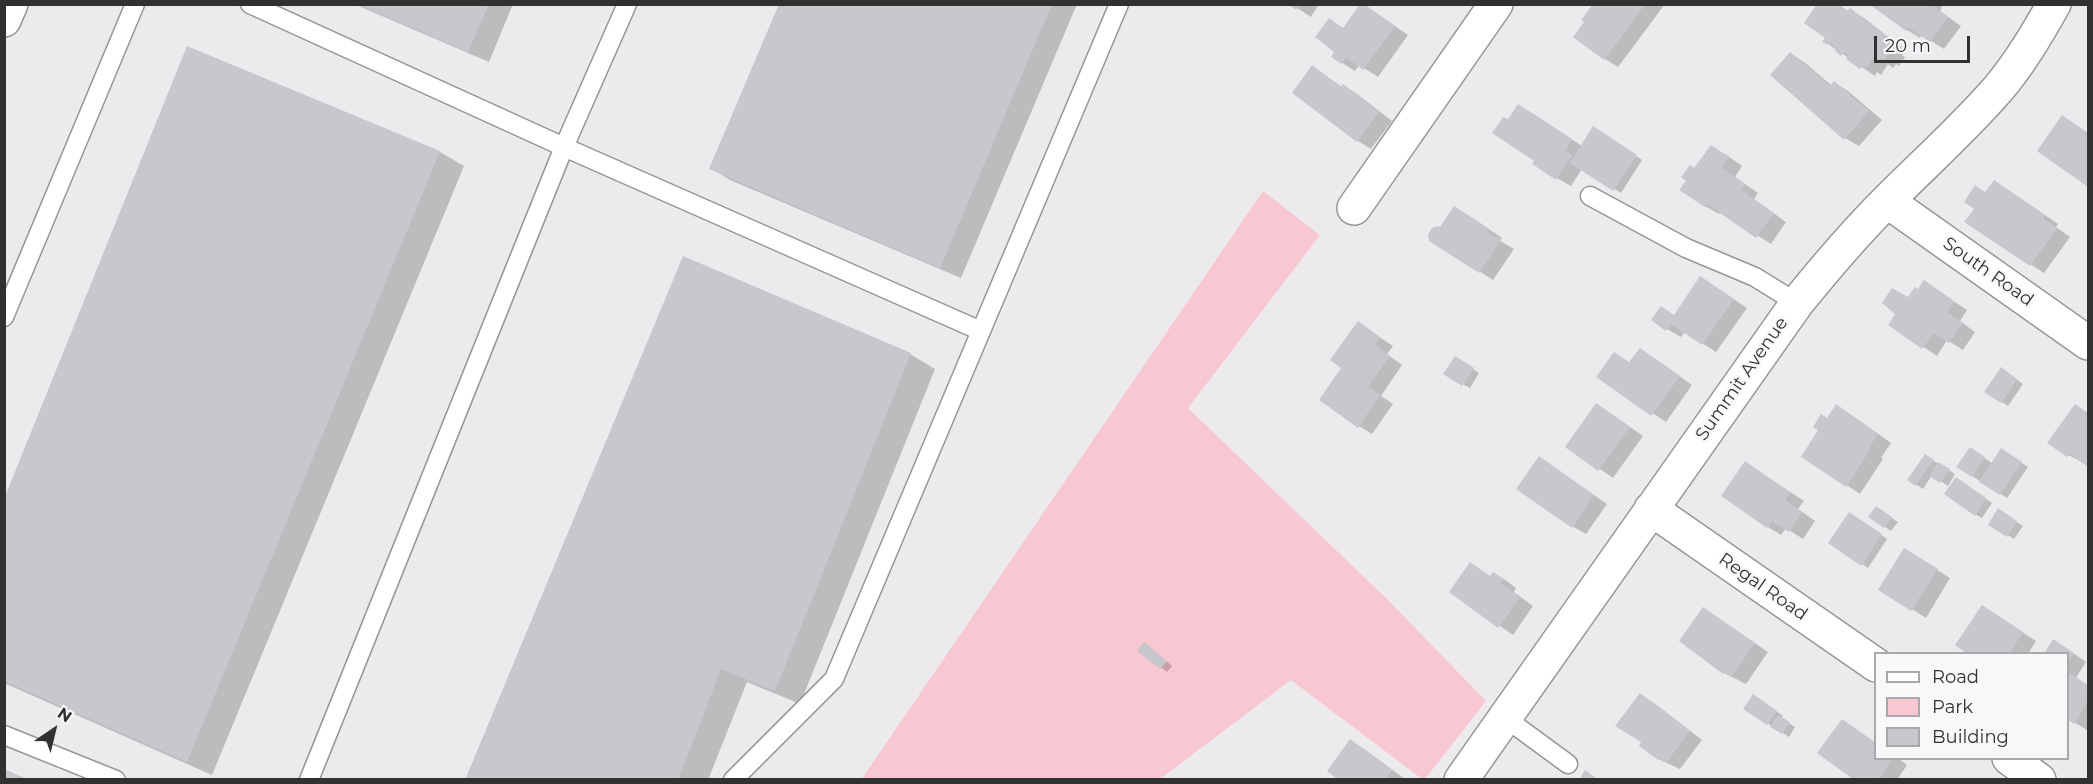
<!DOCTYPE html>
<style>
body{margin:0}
#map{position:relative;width:2093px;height:784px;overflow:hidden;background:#edeaee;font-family:Montserrat,sans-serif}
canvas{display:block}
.frame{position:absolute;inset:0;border:6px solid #323132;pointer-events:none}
.legend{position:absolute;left:1874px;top:652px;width:195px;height:108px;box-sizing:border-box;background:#faf7fb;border:2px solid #aaa8ab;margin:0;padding:8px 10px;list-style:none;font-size:18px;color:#323132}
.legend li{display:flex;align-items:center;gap:12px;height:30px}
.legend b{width:30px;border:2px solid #aaa8ab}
.north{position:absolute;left:24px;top:700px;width:60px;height:60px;-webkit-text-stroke:4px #faf7fb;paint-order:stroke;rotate:35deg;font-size:16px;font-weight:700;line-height:24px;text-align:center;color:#323132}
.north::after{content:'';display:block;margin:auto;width:21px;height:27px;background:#323132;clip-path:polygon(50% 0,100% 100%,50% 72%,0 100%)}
.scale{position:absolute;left:1874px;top:36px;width:96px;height:27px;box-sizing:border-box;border:3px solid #323132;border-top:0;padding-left:8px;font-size:18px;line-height:21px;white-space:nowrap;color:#323132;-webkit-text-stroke:4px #faf7fb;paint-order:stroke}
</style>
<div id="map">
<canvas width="2093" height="784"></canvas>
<div class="frame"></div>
<ul class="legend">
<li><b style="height:8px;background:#fff"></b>Road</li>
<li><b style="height:16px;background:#f8c8d2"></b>Park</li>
<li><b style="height:16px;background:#c8c7cb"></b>Building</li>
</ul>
<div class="north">N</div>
<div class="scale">20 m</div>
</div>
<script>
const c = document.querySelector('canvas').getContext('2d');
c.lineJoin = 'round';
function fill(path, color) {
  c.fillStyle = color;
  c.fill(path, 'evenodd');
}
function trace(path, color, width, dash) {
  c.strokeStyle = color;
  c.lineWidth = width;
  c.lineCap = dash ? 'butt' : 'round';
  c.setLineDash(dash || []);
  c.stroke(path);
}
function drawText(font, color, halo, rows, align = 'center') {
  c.font = font + ' Montserrat,sans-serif';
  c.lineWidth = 5;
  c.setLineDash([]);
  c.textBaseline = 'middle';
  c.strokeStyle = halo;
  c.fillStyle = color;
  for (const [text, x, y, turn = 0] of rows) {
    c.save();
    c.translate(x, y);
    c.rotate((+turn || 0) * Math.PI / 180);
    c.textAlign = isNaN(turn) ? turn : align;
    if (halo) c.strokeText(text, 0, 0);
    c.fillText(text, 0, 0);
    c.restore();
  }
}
const green = new Path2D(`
 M1263 191 1320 235 1188 408 1388 600 1486 701 1425 779H1422L1291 680 1160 779 861 780Z`);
const shadow = new Path2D(`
 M354 4H513L489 62Z
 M780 4H1077L961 278 730 180 711 168Z
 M1291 4H1319L1311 17Z
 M1595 4H1665L1618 67 1605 59 1586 22Z
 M1838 4 1849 12 1850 10 1864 18 1905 50 1902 55 1905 57 1899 66 1896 64 1893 68 1888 64 1881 75 1877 72 1875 76 1828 44Z
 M1872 4H1938L1942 7 1940 11 1961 26 1944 49 1922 35 1920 38 1907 30Z
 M1376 13 1408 35 1378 77 1359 65 1355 71 1333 57 1337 51 1329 20 1345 29Z
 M1791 54 1804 62 1832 86 1835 83 1848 91 1882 120 1859 146 1845 138Z
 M1313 67 1342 87 1344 86 1357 94 1392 121 1371 149 1358 141Z
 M1532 113 1582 146 1600 132 1642 160 1621 193 1582 169 1571 186 1557 178 1536 160 1508 121Z
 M2062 117 2088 133V185L2039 151Z
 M440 152 464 166 212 775 4 683V503Z
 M1725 154 1742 166 1735 177 1758 193 1754 199 1786 222 1771 244 1721 212 1719 214 1705 206 1695 170Z
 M2008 190 2058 224 2056 227 2070 237 2044 273 1966 222 1986 194Z
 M1468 215 1502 238 1500 241 1514 249 1493 280 1431 240 1440 229Z
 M1925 282 1967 310 1960 321 1975 332 1963 350 1947 340 1937 356 1890 325 1908 299 1918 291Z
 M1714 286 1747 308 1716 352 1685 332 1681 337 1667 329 1675 316Z
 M1358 323 1393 346 1387 354 1402 365 1381 396 1393 404 1372 434 1359 426 1343 368Z
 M910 354 935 369 800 704 747 682 708 780H467Z
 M1455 358 1479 373 1470 388 1445 374Z
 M1654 358 1692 385 1666 422 1598 376 1630 363Z
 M2008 373 2023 384 2008 406 2002 402Z
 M2075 406 2088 413V465L2068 455Z
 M1610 413 1643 436 1613 478 1567 446Z
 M1850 414 1891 443 1881 458 1883 459 1860 494 1803 456 1828 419Z
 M1977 453 1992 463 2008 454 2028 467 2007 498 1972 476Z
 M1540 458 1607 504 1586 534 1572 526Z
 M1932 460 1955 474 1948 486 1932 475 1923 489 1909 480Z
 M1746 463 1804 501 1798 509 1815 521 1803 539 1786 528 1781 535 1768 527Z
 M1963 483 1992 503 1982 518 1975 514Z
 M1998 510 2023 526 2014 539 1990 524Z
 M1882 512 1898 522 1891 531 1870 517Z
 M1856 518 1887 539 1868 568 1862 564Z
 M1918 558 1950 578 1926 618 1880 589Z
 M1471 564 1491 577 1494 574 1507 581 1516 588 1514 592 1533 606 1513 635 1451 592Z
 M1704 609 1768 652 1746 684 1724 673 1687 647Z
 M1996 615 2036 641 2028 654H1970Z
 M1151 648 1172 666 1167 672 1140 650Z
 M2067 649 2086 662 2076 678 2088 686V731L2068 718Z
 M1640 695 1654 703 1702 740 1680 769 1658 759 1644 742Z
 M1760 700 1783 716 1781 718 1795 727 1789 737 1745 709Z
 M1842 721 1876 743V758H1898L1907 765 1897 780H1857Z
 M1351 741 1364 749 1405 779 1341 780Z`);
const building = new Path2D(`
 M357 4H489L468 52Z
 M779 4H1052L940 268 709 169Z
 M1288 4H1300L1296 10Z
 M1360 4H1364L1395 26 1363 70 1346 57 1341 64 1331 57 1334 52 1315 37 1329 18 1343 28Z
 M1593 4H1645L1604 60 1573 37 1584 22 1581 20Z
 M1817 4H1838L1847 11 1850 8 1893 41 1889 46 1892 48 1884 60 1881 58 1879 61 1874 57 1866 68 1863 66 1860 69 1846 59 1849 55 1844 52 1841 56 1835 51 1837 48 1830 43 1828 45 1822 42 1825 38 1804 23Z
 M1869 4H1931L1948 17 1930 42 1908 27 1906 31Z
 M187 46 440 151 187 762 4 681V499Z
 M1790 52 1830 86 1834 81 1869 111 1844 140 1770 75Z
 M1312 65 1341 87 1343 84 1379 112 1357 142 1292 93Z
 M1518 104 1572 139 1565 150 1572 155 1556 180 1532 164 1534 161 1492 133 1503 117 1508 119Z
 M2062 115 2088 133V187L2037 151Z
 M1593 126 1637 155 1613 191 1570 163Z
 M1711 145 1729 157 1722 168 1745 184 1741 190 1774 213 1756 238 1707 204 1705 207 1679 190 1686 181 1681 177 1690 165 1694 168Z
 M1994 180 2045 215 2043 218 2057 228 2030 266 1964 222 1974 209 1964 202 1975 185 1985 192Z
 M1454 206 1489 229 1487 232 1501 240 1479 273 1429 241 1428 234 1432 228 1438 226 1440 227Z
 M683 256 911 353 775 691 721 669 678 780H465Z
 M1700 276 1734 299 1702 345 1671 324 1666 331 1651 320 1661 306 1674 315Z
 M1924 280 1954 301 1947 312 1963 323 1949 343 1934 333 1922 349 1888 325 1895 314 1882 303 1892 288 1908 297 1915 287 1918 289Z
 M1358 321 1380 337 1375 345 1390 356 1368 387 1380 395 1358 428 1319 400 1341 368 1330 360Z
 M1640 348 1680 376 1651 416 1596 377 1614 352 1629 362Z
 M1455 356 1474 368 1462 386 1443 374Z
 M2001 367 2017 379 2001 403 1984 392Z
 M1596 403 1630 427 1598 471 1565 447Z
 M1836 404 1878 434 1868 449 1870 450 1846 487 1801 457 1818 430 1813 427 1821 414 1827 418Z
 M2075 404 2088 413V467L2069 453 2067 457 2047 443Z
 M1970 447 1985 457 1972 477 1956 467Z
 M2001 448 2022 462 2000 495 1979 482Z
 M1925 454 1934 460 1915 486 1907 480Z
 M1539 456 1594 495 1572 528 1516 489Z
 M1745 461 1791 493 1785 500 1802 512 1789 532 1772 521 1767 528 1721 496Z
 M1938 462 1950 469 1940 483 1929 476Z
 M1956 477 1986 498 1975 516 1944 494Z
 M1876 506 1892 517 1884 528 1868 517Z
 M1998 508 2017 521 2007 537 1988 525Z
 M1849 512 1882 534 1861 566 1828 543Z
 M1904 548 1938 569 1911 611 1878 590Z
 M1470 562 1490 576 1493 572 1504 579 1501 583 1520 597 1498 628 1449 592Z
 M1982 605 2023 632 2009 654H1983L1980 652 1978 654H1967L1955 645Z
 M1703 607 1755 643 1731 677 1724 672 1723 674 1679 641Z
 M2053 639 2074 653 2068 662V654H2044Z
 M1144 642 1167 661 1160 669 1137 651Z
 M2068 672 2088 685V701L2074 724 2068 720Z
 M1640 693 1690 731 1666 763 1659 758 1658 760 1639 746 1641 742 1615 726Z
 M1753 694 1777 711 1767 725 1743 709Z
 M1778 715 1790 722 1782 734 1770 727Z
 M1842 719 1876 743V758H1893L1878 780H1854L1817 753Z
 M1350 739 1392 770 1385 780H1338L1327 771Z
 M4 769 29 780H4Z
 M1585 770 1599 780H1579Z`);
const service = new Path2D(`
 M250 4 564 147 981 331 1119 4
 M1590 196 1686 248 1755 277 1797 303
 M4 317 135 4
 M1504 717 1568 764
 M4 735 116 780
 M309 780 564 147 627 4
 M733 780 834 679 981 331`);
const minor = new Path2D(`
 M4 20 11 4
 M1887 201 2088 343
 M1354 208 1496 4
 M1651 509 1876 665
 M2009 758 2039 780
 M1461 780 1797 303C1826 267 1856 232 1888 200 1925 163 1964 128 1998 89 2020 63 2037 34 2054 4`);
const streetNames = [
 ["South Road",1988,272,35],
 ["Summit Avenue",1742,379,-55],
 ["Regal Road",1763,587,35]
];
fill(green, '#f8c8d2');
fill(shadow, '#0003');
fill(building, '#c8c7cb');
trace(service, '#989599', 21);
trace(minor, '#989599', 36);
trace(service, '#fff', 18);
trace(minor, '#fff', 33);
drawText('18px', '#323132', '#faf7fb', streetNames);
</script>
